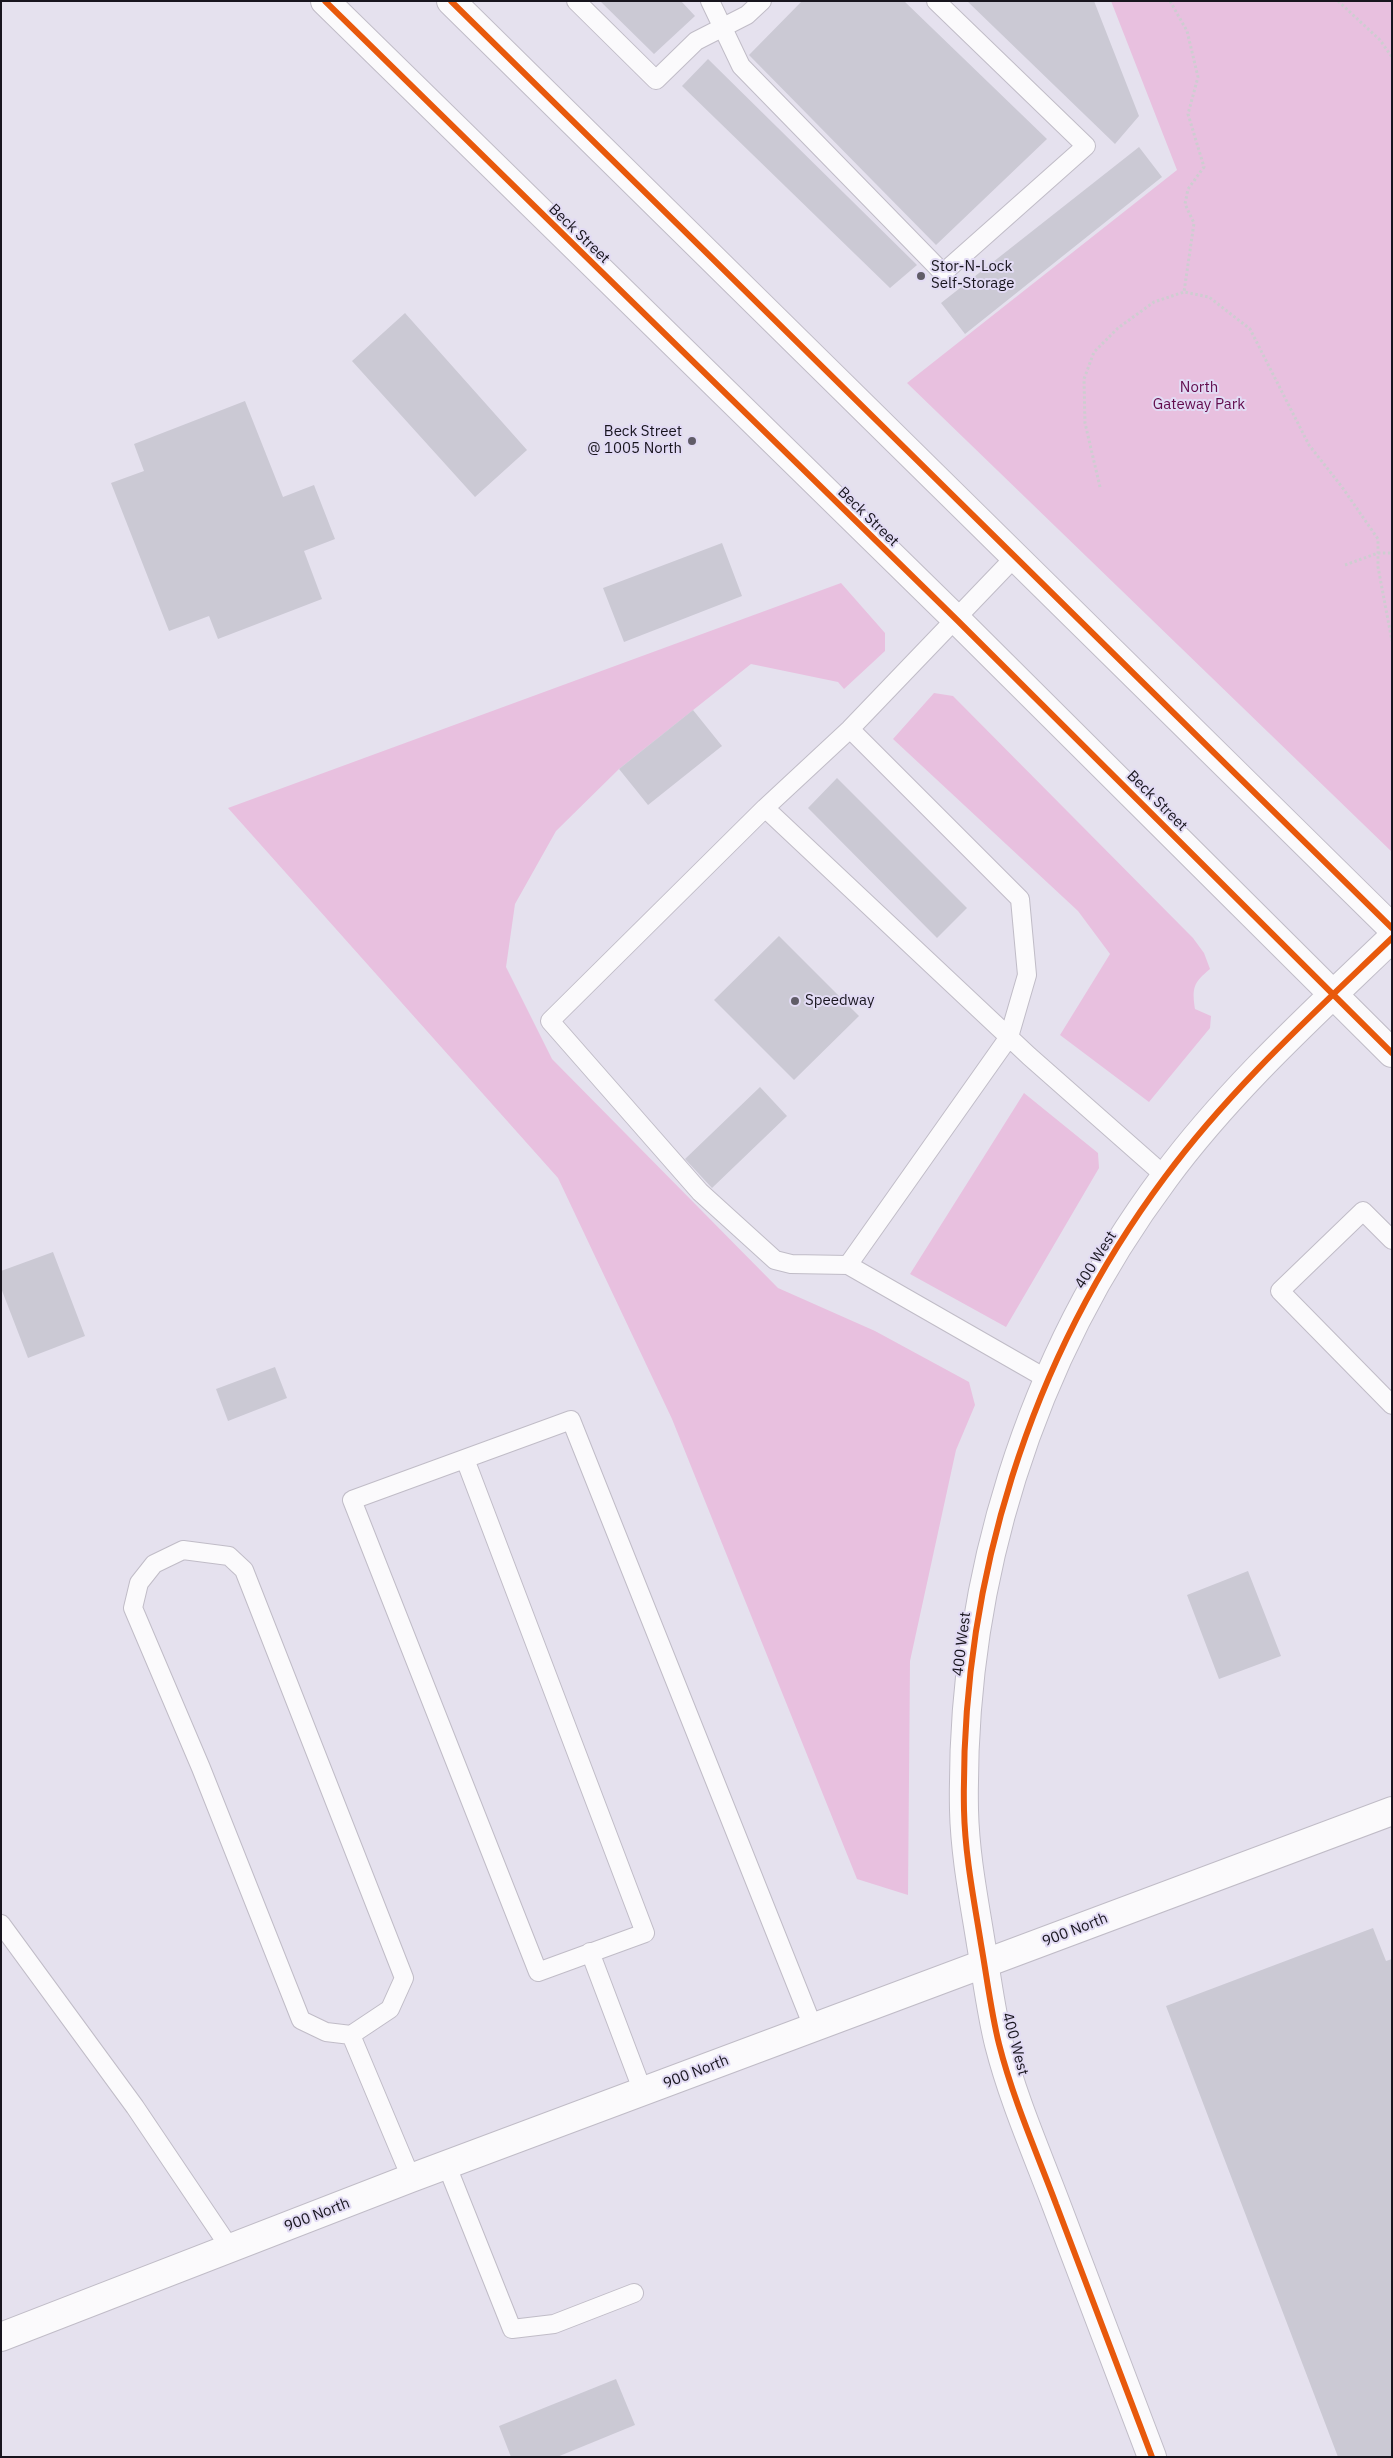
<!DOCTYPE html>
<style>
body{margin:0}
#map{position:relative;width:1393px;height:2458px;overflow:hidden;background:#e5e1ee;font-family:"IBM Plex Sans",sans-serif}
canvas{display:block}
.frame{position:absolute;inset:0;border:2px solid #18151e;pointer-events:none}
</style>
<div id="map">
<canvas width="1393" height="2458"></canvas>
<div class="frame"></div>
</div>
<script>
const c = document.querySelector('canvas').getContext('2d');
c.lineJoin = 'round';
function fill(path, color) {
  c.fillStyle = color;
  c.fill(path, 'evenodd');
}
function trace(path, color, width, dash) {
  c.strokeStyle = color;
  c.lineWidth = width;
  c.lineCap = dash ? 'butt' : 'round';
  c.setLineDash(dash || []);
  c.stroke(path);
}
function drawText(font, color, halo, rows, align = 'center') {
  c.font = font + ' "IBM Plex Sans",sans-serif';
  c.lineWidth = 4;
  c.setLineDash([]);
  c.textBaseline = 'middle';
  c.strokeStyle = halo;
  c.fillStyle = color;
  for (const [text, x, y, turn = 0] of rows) {
    c.save();
    c.translate(x, y);
    c.rotate((+turn || 0) * Math.PI / 180);
    c.textAlign = isNaN(turn) ? turn : align;
    if (halo) c.strokeText(text, 0, 0);
    c.fillText(text, 0, 0);
    c.restore();
  }
}
const green = new Path2D(`
 M1111 1H1392V852L907 383 1177 170Z
 M841 583 885 633V651L844 689 838 682 751 664 619 769 556 831 515 904 506 967 552 1059 778 1288 875 1331 969 1382 975 1405 956 1450 910 1661 908 1895 857 1879 672 1419 558 1178 228 808Z
 M934 693 953 696 1193 938 1204 953 1210 969C1193 983 1192 988 1195 1009L1211 1016 1210 1028 1149 1102 1060 1035 1110 954 1078 911 893 739Z
 M1024 1093 1098 1153 1099 1168 1006 1327 910 1274Z`);
const building = new Path2D(`
 M600 1H681L695 16 654 54Z
 M802 1H904L1047 139 936 245 749 55Z
 M967 1H1094L1139 116 1115 144Z
 M708 59 917 265 890 288 682 86Z
 M1139 147 1162 177 965 334 941 303Z
 M405 313 527 450 475 497 352 361Z
 M245 401 283 497 314 485 335 539 304 551 322 599 218 639 209 616 169 631 111 483 144 471 134 444Z
 M722 543 742 596 624 642 603 588Z
 M693 710 722 746 648 805 619 769Z
 M837 778 967 908 937 938 808 808Z
 M779 936 859 1016 794 1080 714 1000Z
 M760 1087 787 1116 712 1188 685 1159Z
 M53 1252 85 1336 28 1358 1 1288V1271Z
 M275 1367 287 1398 228 1421 216 1389Z
 M1248 1571 1281 1656 1219 1679 1187 1595Z
 M1373 1928 1386 1961 1392 1959V2457H1338L1166 2006Z
 M616 2379 635 2425 557 2457H511L499 2426Z`);
const path = new Path2D(`
 M1170 1 1187 31 1198 77 1188 114 1204 167 1188 189 1185 204 1194 223 1184 292
 M1338 1 1380 40 1392 57
 M1100 487 1085 423 1084 379 1094 352 1118 328 1154 302 1184 292 1209 297 1250 329 1309 445 1342 487 1378 539V567L1392 641
 M1345 565 1378 553H1392`);
const lane = new Path2D(`
 M576 1 656 80 696 41 747 15 762 1
 M710 1 741 66 943 273 1086 146 936 1
 M1014 558 850 729 765 808 1029 1056 1165 1176
 M850 729 1020 899 1027 975 1009 1037 848 1265 1047 1379
 M765 808 550 1021 700 1192 775 1260 791 1264 848 1265
 M1392 1240 1363 1211 1280 1291 1392 1405
 M465 1459 645 1933 538 1972 352 1500 571 1420 813 2027
 M1 1924 135 2107 230 2248
 M590 1952 643 2092
 M351 2035 390 2009 404 1978 244 1570 229 1556 183 1550 154 1564 139 1583 133 1608 201 1768 301 2020 326 2032 351 2035 411 2178
 M447 2166 512 2329 554 2324 634 2293`);
const street = new Path2D(`
 M1 2337 411 2178 1392 1811`);
const secondary = new Path2D(`
 M325 1 957 620 1392 1053
 M451 1 1392 928
 M1152 2457C1120 2372 1088 2288 1056 2204 1036 2151 1013 2099 999 2044 991 2012 987 1978 981 1944 974 1900 965 1855 964 1810 960 1584 1029 1359 1165 1177 1230 1089 1313 1014 1392 938`);
const cycleway = new Path2D(`
 M325 1 957 620 1392 1053
 M451 1 1392 928
 M1152 2457C1120 2372 1088 2288 1056 2204 1036 2151 1013 2099 999 2044 991 2012 987 1978 981 1944 974 1900 965 1855 964 1810 960 1584 1029 1359 1165 1177 1230 1089 1313 1014 1392 938`);
const markers = [
 [921,276,5,"#605c67"],
 [692,441,5,"#605c67"],
 [795,1001,5,"#605c67"]
];
const streetNames = [
 ["Beck Street",579,234,44],
 ["Beck Street",868,517,44],
 ["Beck Street",1157,801,45],
 ["400 West",1096,1260,-58],
 ["400 West",962,1644,-83],
 ["900 North",1075,1930,-21],
 ["400 West",1015,2044,75],
 ["900 North",696,2072,-21],
 ["900 North",317,2215,-21]
];
const poiNames = [
 ["Stor-N-Lock",931,267],
 ["Self-Storage",931,284],
 ["Beck Street",682,432,"right"],
 ["@ 1005 North",682,449,"right"],
 ["Speedway",805,1001]
];
const parkNames = [
 ["North",1199,388],
 ["Gateway Park",1199,405]
];
fill(green, '#e8c0df');
fill(building, '#cbc9d4');
trace(lane, '#c0bcc7', 20);
trace(street, '#c0bcc7', 30);
trace(secondary, '#c0bcc7', 30);
trace(path, '#cecdd1', 3, [2.5, 2.5]);
trace(lane, '#fbfafc', 18);
trace(street, '#fbfafc', 28);
trace(secondary, '#fbfafc', 28);
trace(cycleway, '#e8590c', 6);
for (const [x, y, r, color] of markers) {
  const dot = new Path2D();
  dot.arc(x, y, r, 0, 2 * Math.PI);
  c.fillStyle = color;
  c.fill(dot);
  trace(dot, '#e2dbf4', 2);
}
drawText('15px', '#18151e', '#e2dbf4', streetNames);
drawText('15px', '#18151e', '#e2dbf4', poiNames, 'left');
drawText('15px', '#620c4d', '#e2dbf4', parkNames);
</script>
